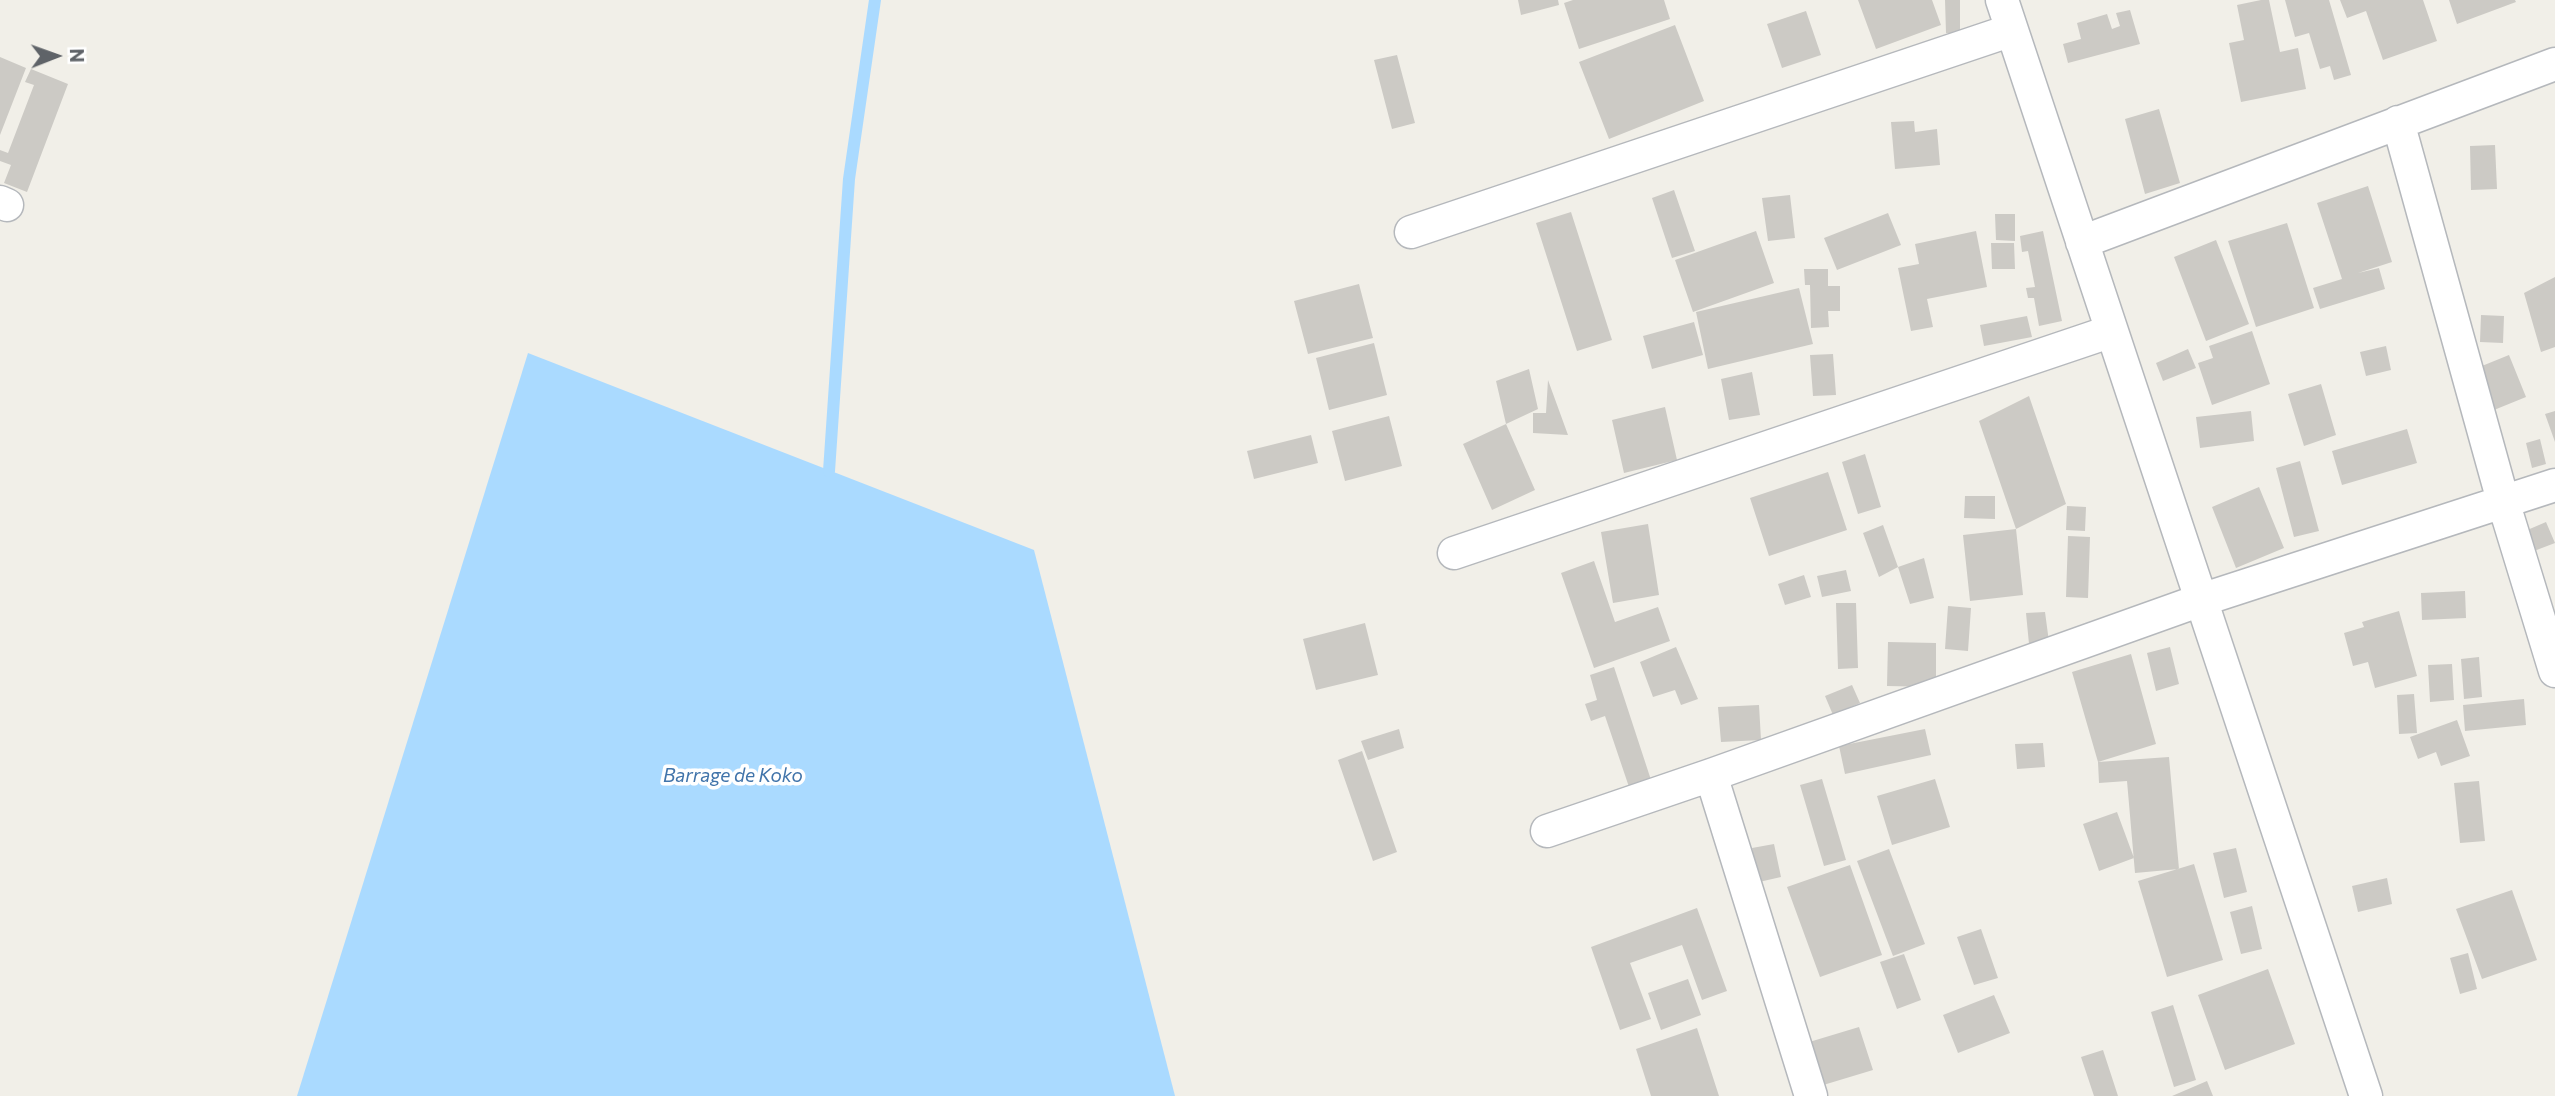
<!DOCTYPE html>
<style>
body{margin:0}
#map{position:relative;width:2555px;height:1096px;overflow:hidden;background:#f1efe8;font-family:Commissioner,sans-serif}
canvas{display:block}
.north{position:absolute;left:21px;top:21px;width:70px;height:70px;-webkit-text-stroke:5px #fff;paint-order:stroke;rotate:89deg;font-size:19px;font-weight:700;line-height:28px;text-align:center;color:#5f6368}
.north::after{content:'';display:block;margin:auto;width:24px;height:32px;background:#5f6368;clip-path:polygon(50% 0,100% 100%,50% 72%,0 100%)}
</style>
<div id="map">
<canvas width="2555" height="1096"></canvas>
<div class="north">N</div>
</div>
<script>
const c = document.querySelector('canvas').getContext('2d');
c.lineJoin = 'round';
function fill(path, color) {
  c.fillStyle = color;
  c.fill(path, 'evenodd');
}
function trace(path, color, width, dash) {
  c.strokeStyle = color;
  c.lineWidth = width;
  c.lineCap = dash ? 'butt' : 'round';
  c.setLineDash(dash || []);
  c.stroke(path);
}
function drawText(font, color, halo, rows, align = 'center') {
  c.font = font + ' Commissioner,sans-serif';
  c.lineWidth = 7;
  c.setLineDash([]);
  c.textBaseline = 'middle';
  c.strokeStyle = halo;
  c.fillStyle = color;
  for (const [text, x, y, turn = 0] of rows) {
    c.save();
    c.translate(x, y);
    c.rotate((+turn || 0) * Math.PI / 180);
    c.textAlign = isNaN(turn) ? turn : align;
    if (halo) c.strokeText(text, 0, 0);
    c.fillText(text, 0, 0);
    c.restore();
  }
}
const water = new Path2D(`
 M528 353 1034 550 1175 1096H297Z`);
const stream = new Path2D(`
 M829 471 849 179 875 0`);
const building = new Path2D(`
 M1518 0H1558L1559 5 1521 15Z
 M1573 0H1664L1670 19 1579 49 1564 3Z
 M1858 0H1932L1941 25 1876 49Z
 M1945 0H1960V33H1946Z
 M2261 0H2269L2280 52 2298 48 2306 89 2241 102 2229 43 2244 40 2237 5Z
 M2285 0H2329L2351 75 2334 80 2330 66 2320 69 2309 33 2295 37Z
 M2340 0H2423L2437 41 2383 60 2366 11 2347 18Z
 M2449 0H2515L2516 2 2457 24Z
 M2130 10 2140 44 2068 63 2063 44 2081 39 2077 23 2107 14 2112 29 2120 26 2116 13Z
 M1806 11 1821 55 1782 68 1767 24Z
 M1675 25 1704 101 1609 139 1579 62Z
 M1397 55 1415 123 1392 129 1374 60Z
 M0 57 26 68 0 135Z
 M31 69 68 84 27 192 4 183 11 165 0 161V150L8 153 34 85 25 82Z
 M2159 109 2180 183 2145 194 2125 119Z
 M1914 121 1915 132 1937 129 1940 165 1895 169 1891 122Z
 M2495 145 2497 189 2471 190 2470 146Z
 M2368 186 2392 262 2358 273 2379 268 2385 289 2320 309 2313 288 2342 279 2317 203Z
 M1674 190 1695 251 1672 258 1652 198Z
 M1790 195 1795 238 1768 241 1762 198Z
 M1571 212 1612 340 1577 351 1536 223Z
 M1888 213 1901 245 1837 270 1824 238Z
 M1995 214H2015V241L1996 240Z
 M2287 223 2314 308 2256 327 2228 241Z
 M1756 231 1774 283 1693 312 1675 260Z
 M1976 231 1987 287 1927 299 1933 327 1911 331 1898 268 1919 264 1915 244Z
 M2043 231 2062 321 2039 326 2034 298H2028L2026 288 2035 287 2028 251 2022 252 2020 236Z
 M2216 240 2249 324 2206 341 2174 257Z
 M1991 243H2014L2015 269H1992Z
 M1804 269H1828V286H1840V311H1828L1829 327 1811 328 1810 285H1805Z
 M2555 277V347L2541 352 2524 293Z
 M1359 284 1373 338 1308 354 1294 301Z
 M1799 288 1813 344 1708 369 1696 312Z
 M2481 315 2504 316 2503 343 2480 342Z
 M2027 316 2032 337 1984 346 1980 325Z
 M1694 322 1703 355 1652 369 1643 336Z
 M2252 331 2270 384 2212 405 2198 363 2213 358 2209 346Z
 M1374 343 1387 395 1329 410 1316 358Z
 M2386 346 2391 370 2366 376 2360 352Z
 M2188 349 2196 368 2163 381 2156 363Z
 M1833 354 1836 395 1813 396 1810 355Z
 M2509 355 2526 397 2494 410 2477 368Z
 M1529 369 1538 409 1506 424 1496 381Z
 M1752 372 1760 415 1729 420 1721 379Z
 M1548 380 1568 435 1533 433V413H1546Z
 M2321 384 2336 435 2304 446 2288 394Z
 M2029 396 2066 504 2016 529 1979 421Z
 M1665 407 1677 460 1624 473 1612 420Z
 M2251 411 2254 441 2200 448 2196 417Z
 M2555 411V442L2545 414Z
 M1389 416 1402 466 1345 481 1332 431Z
 M1506 424 1535 490 1492 510 1463 444Z
 M2407 429 2417 463 2342 485 2332 451Z
 M1311 435 1318 463 1254 479 1247 451Z
 M2540 439 2546 464 2532 468 2526 443Z
 M1865 454 1881 507 1858 514 1842 462Z
 M2300 461 2319 531 2294 537 2276 468Z
 M1828 472 1847 530 1769 556 1750 498Z
 M2259 487 2284 548 2236 568 2212 507Z
 M1965 496H1995V519L1964 518Z
 M2067 506 2086 507 2085 531 2066 530Z
 M2546 522 2555 543 2534 551 2525 531Z
 M1648 524 1659 595 1613 603 1601 532Z
 M1883 525 1898 567 1879 577 1863 533Z
 M2016 529 2023 595 1970 601 1963 535Z
 M2068 536 2090 537 2088 598 2066 597Z
 M1924 558 1934 598 1910 604 1898 567Z
 M1594 561 1615 622 1658 607 1670 641 1594 668 1561 573Z
 M1846 570 1851 591 1822 597 1817 576Z
 M1804 575 1811 597 1785 605 1778 584Z
 M2465 591 2466 618 2422 620 2421 593Z
 M1836 603H1856L1858 668 1838 669Z
 M1948 606 1971 608 1968 651 1945 649Z
 M2399 611 2417 676 2375 688 2368 662 2353 666 2344 633 2364 627 2362 622Z
 M2045 612 2049 642 2029 644 2026 613Z
 M1365 623 1378 675 1316 690 1303 639Z
 M1888 642 1936 643V687L1887 686Z
 M1676 647 1698 699 1681 705 1675 690 1653 697 1640 662Z
 M2170 647 2179 684 2156 691 2147 653Z
 M2131 654 2156 744 2098 762 2072 672Z
 M2479 657 2482 697 2464 699 2461 659Z
 M2452 664 2454 700 2430 702 2428 665Z
 M1614 667 1651 780 1629 787 1605 716 1591 721 1585 704 1597 700 1590 675Z
 M1852 685 1860 703 1833 715 1825 696Z
 M2414 694 2417 733 2399 734 2397 695Z
 M2524 699 2526 725 2465 731 2463 705Z
 M1759 705 1761 740 1721 742 1718 707Z
 M2457 720 2470 756 2441 766 2436 752 2418 759 2410 737Z
 M1399 729 1404 748 1368 760 1361 741Z
 M1925 729 1931 755 1845 774 1839 746Z
 M2043 743 2045 767 2017 769 2015 744Z
 M1362 751 1397 852 1373 861 1338 760Z
 M2169 757 2179 869 2135 873 2127 781 2099 783 2098 762Z
 M1822 779 1846 860 1824 866 1800 785Z
 M1935 779 1950 827 1892 845 1877 796Z
 M2479 781 2485 841 2460 843 2454 783Z
 M2117 812 2134 858 2099 871 2083 824Z
 M1774 844 1781 877 1759 882 1752 848Z
 M2236 848 2247 892 2224 898 2213 853Z
 M1889 849 1925 944 1893 956 1857 861Z
 M2194 864 2223 960 2167 977 2138 881Z
 M1850 865 1882 955 1820 977 1787 887Z
 M2387 878 2392 904 2358 912 2352 886Z
 M2512 890 2537 960 2482 979 2456 909Z
 M2252 906 2262 949 2241 954 2230 912Z
 M1697 908 1727 991 1702 1000 1682 945 1630 963 1651 1019 1620 1030 1591 947Z
 M1981 929 1998 978 1974 985 1957 937Z
 M2468 953 2477 989 2460 994 2450 958Z
 M1904 954 1921 1000 1897 1009 1880 962Z
 M2268 969 2295 1044 2225 1070 2198 995Z
 M1688 979 1701 1015 1661 1030 1648 993Z
 M1994 995 2010 1033 1958 1053 1943 1015Z
 M2173 1005 2196 1080 2174 1087 2151 1012Z
 M1859 1027 1873 1070 1820 1086 1806 1043Z
 M1697 1028 1719 1096H1651L1636 1049Z
 M2103 1050 2118 1096H2094L2081 1057Z
 M2207 1081 2213 1096H2172Z`);
const minor = new Path2D(`
 M2002 0 2366 1096
 M2398 122 2503 501 2555 671
 M0 202 7 205
 M1411 232 2012 30
 M2082 242 2555 64
 M1454 553 2112 331
 M1711 775 1811 1096
 M1547 831 1711 775 2201 600 2555 485`);
const waterNames = [
 ["Barrage de Koko",733,776]
];
fill(water, '#aadaff');
trace(stream, '#aadaff', 12);
fill(building, '#cccac5');
trace(minor, '#b5b8bc', 35);
trace(minor, '#fff', 32);
drawText('italic 19px', '#4174aa', '#fff', waterNames);
</script>
